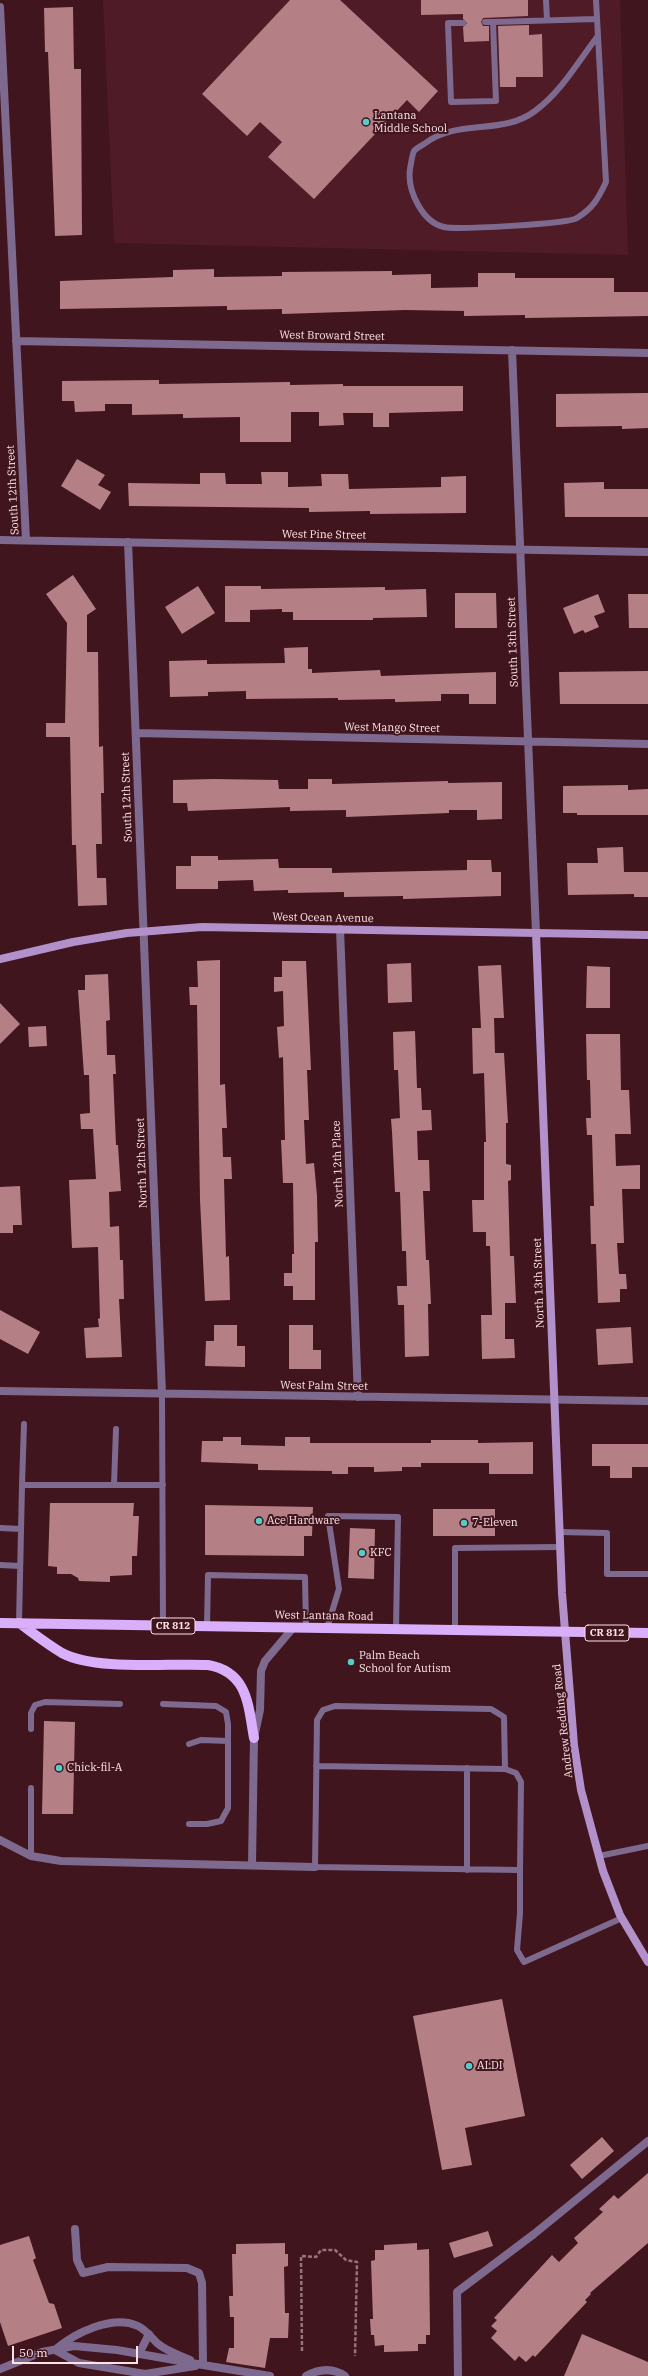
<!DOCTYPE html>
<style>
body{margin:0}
#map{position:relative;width:648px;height:2376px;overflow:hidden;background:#40151e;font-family:"IBM Plex Serif",serif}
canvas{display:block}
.scale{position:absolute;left:12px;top:2346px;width:126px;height:18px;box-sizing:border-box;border:2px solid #fce3e6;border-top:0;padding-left:5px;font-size:12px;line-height:14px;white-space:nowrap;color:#fce3e6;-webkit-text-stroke:3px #40151e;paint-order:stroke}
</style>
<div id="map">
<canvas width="648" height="2376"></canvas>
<div class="scale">50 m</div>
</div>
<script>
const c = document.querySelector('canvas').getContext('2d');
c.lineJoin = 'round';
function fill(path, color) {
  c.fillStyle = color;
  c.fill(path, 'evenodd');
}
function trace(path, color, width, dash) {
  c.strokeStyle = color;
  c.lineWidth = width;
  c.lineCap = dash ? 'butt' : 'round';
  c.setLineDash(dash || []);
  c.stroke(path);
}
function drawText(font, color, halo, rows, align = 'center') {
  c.font = font + ' "IBM Plex Serif",serif';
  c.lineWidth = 4;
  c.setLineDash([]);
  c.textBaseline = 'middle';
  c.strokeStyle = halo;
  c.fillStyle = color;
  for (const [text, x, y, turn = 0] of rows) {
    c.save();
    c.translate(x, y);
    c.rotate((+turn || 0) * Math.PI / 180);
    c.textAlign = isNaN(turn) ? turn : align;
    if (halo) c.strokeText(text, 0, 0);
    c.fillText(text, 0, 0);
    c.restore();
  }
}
const built = new Path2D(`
 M103 0H620L628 255 114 243Z`);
const building = new Path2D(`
 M290 0H340L438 91 419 112 407 100 314 199 268 157 282 142 260 122 247 136 202 94Z
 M421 0H528V16L483 18 481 22 483 26H489V41L464 42 463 27 467 23 463 19V14L421 15Z
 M73 7 74 69H81L82 235 55 236 48 52H45L44 8Z
 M529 25V35L542 34 543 77H516V87H500L498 26Z
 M214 269V277L282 276V272L392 271V275L431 274V288L478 287V273H515V278H614V292H648V316L525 318V315L464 316V311L405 310 282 314V309L227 310V306L60 309V281L173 277V270Z
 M159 380V384L290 382V385L343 384V386H463V411L389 413V427H373V413H343L344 425 319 426V412H291V442H240V417L183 418V414L132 415V404H105V411L75 412 74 401H62V381Z
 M648 393V428L622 429V426L556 427V394Z
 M77 459 105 475 98 485 111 492 100 510 61 486Z
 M261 472H288V487L322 486 321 474H348L349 489 441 487V477L466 476V513L370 514V511L309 512V508L129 506 128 483 200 484V473H225L226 484H262Z
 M604 482V489H648V517H565L564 483Z
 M73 575 96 609 87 615V652H98L99 747 103 746 104 793H101L102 844H96L97 878H106L107 905 78 906 76 845H72L70 737H46V723H65L67 623 46 594Z
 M198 586 215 613 182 634 165 607Z
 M225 586H261V589L385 587V590L426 589 427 617 373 618V620H293V612H282V609L250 610V622H225Z
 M455 593H496L497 628H455Z
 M598 594 605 612 594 616 599 627 585 633 583 630 574 634 563 608Z
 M628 594H648V628H629Z
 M308 647V669H312V673L380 670 381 676 496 672V704H469V694H441V701L395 702V699L338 700V698L246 699V691L208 692V696L170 697 169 661 207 660V664L285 663 284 648Z
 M648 671V704H560L559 672Z
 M213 779 278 780 279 789H308V779H332V784L448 781V783L502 782V819L477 820V810H449V813L346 817V810L290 811V807L188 811 187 803H173V780Z
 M628 785V790L648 789V815H577V813H563V786Z
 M623 847 624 872H648V897H634V894L568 895 567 863H598L597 848Z
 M191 856H218V860L278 859 279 868H332V873L467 870V860H491L492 872H501V896L403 899V896L344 897V892L288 893V890L254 891 253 880 218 881V889H176V866H191Z
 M220 960V1085L225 1084 227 1128H222L223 1157H231L232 1179H224L226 1257 229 1256 230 1300 205 1301 200 1200 197 1005H190L189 987H198L197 961Z
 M282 961H306L311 1070H307L309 1120H304L306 1164 314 1163 317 1196 318 1242H315V1300H293V1286H284V1273H292V1254H294L293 1183H283L281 1140H285L283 1057 279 1058 277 1027 284 1026 283 991 274 992V977H282Z
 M411 963 412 1002 388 1003 387 964Z
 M501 965 504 1018H494L495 1053H504L508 1123H506V1164L511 1165V1180L508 1181 510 1256H514L516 1303H505V1339H514L515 1358 482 1359 481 1315H492L490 1246H486V1232H473L472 1200H484V1142H486L484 1073 473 1074 472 1028H481L478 966Z
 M587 966 610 967V1008H586Z
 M108 974 110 1020 106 1021 107 1055H115L116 1074H113L116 1145H118L121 1191 109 1192 110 1227 119 1226 120 1260H123L124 1299H119L122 1357 86 1358 84 1328 99 1327 98 1319 100 1318 98 1247 72 1248 69 1180 96 1179 93 1129H81L80 1114 90 1113 89 1075H84L78 990H85V975Z
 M0 1003 20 1024 0 1044Z
 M46 1026 47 1046 29 1047 28 1027Z
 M415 1031 417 1088H421L422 1110H431L432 1130 417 1131 418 1160H429L430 1191H423L426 1260H429L431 1304H428L429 1356 405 1357 404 1305H398L397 1286H407L406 1251H402L400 1192H395L392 1132 391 1119 400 1118 398 1070H394L393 1032Z
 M586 1034H620L621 1090H629L631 1134H615L616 1166 640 1165V1189H622L624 1243H617L619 1274H626L627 1289H620V1302L598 1303 596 1244H591L590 1206H594L592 1135H587L586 1118H591L590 1080H587Z
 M20 1186 22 1225H13V1233H0V1187Z
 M0 1310 40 1332 28 1354 0 1339Z
 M214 1325H237V1346H245V1367L205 1366 206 1341H214Z
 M289 1325H313V1350H321V1369H289Z
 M631 1327 633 1363 598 1365 596 1329Z
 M223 1437H241V1445L285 1446V1437H310V1443H431V1440H478V1443L533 1442V1474H489V1463H421V1467H402V1471L374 1472V1467H348V1474H332V1471L258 1470V1464L201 1462 202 1441H223Z
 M592 1444H648V1467H632V1478H610V1466H592Z
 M50 1503H134L133 1516H139L137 1556H132V1575L110 1576V1582L79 1581 78 1578 71 1574H57V1567L48 1566Z
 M205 1505 313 1507 312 1536H304V1556L205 1555Z
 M433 1509H495V1536H433Z
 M350 1528 375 1529 374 1579 348 1578Z
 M44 1721 75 1722 73 1814H42Z
 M502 1999 525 2116 465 2128 472 2165 442 2170 413 2016Z
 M602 2137 614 2151 582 2179 570 2165Z
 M648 2173V2243L590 2293 591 2294 585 2300 587 2302 535 2357 533 2355 526 2362 519 2356 515 2361 491 2338 497 2331 491 2326 497 2320 494 2318 552 2255 559 2262 578 2243 574 2238 603 2212 599 2209 614 2195 618 2199Z
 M488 2231 493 2246 454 2258 449 2243Z
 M29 2236 36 2258 33 2260 49 2303 54 2304 62 2328 8 2346 0 2322V2245Z
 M285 2243V2254H288V2266L284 2267 285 2313H289L288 2338H270L265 2368 226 2362 229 2348H234V2317H230L229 2296H233L232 2254H236V2244Z
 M417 2243V2250L429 2249 430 2335H426V2344H418V2351L384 2352V2345L375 2346 374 2335H371L370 2319H373L371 2261 375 2260V2250H384V2245Z
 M582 2334 648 2362V2376H564Z`);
const path = new Path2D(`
 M302 2351 301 2256 316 2257 321 2250H335L346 2260 357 2262 355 2356`);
const lane = new Path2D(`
 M546 0 547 20
 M596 0 606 182C598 199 593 208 577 218 568 224 456 230 444 227 422 222 407 190 410 169 411 164 412 155 414 151 416 148 421 146 424 144 457 118 502 136 535 111 561 92 578 62 597 37
 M485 22H493
 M463 23H448L451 102 496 101 493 22 596 19
 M162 1394 163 1625
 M22 1485 24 1424
 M114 1485 116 1429
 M0 1528 21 1529
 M560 1532 607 1533V1574H648
 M0 1565 20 1566
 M19 1623 22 1485H163
 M207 1626 208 1575 305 1577 306 1628
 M327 1628 339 1589 328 1516 398 1517 396 1629
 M455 1630V1548L560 1547
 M163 1704 216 1706 226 1712 228 1724V1808L221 1821 207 1824H189
 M31 1729V1713L35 1705 45 1702 120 1704
 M189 1744 201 1740 228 1741
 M316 1766 505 1769 504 1717 491 1709 335 1706 323 1710 317 1720 315 1867 520 1870V1913L517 1950 524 1962 622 1918
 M467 1768V1870
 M505 1769 516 1773 521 1782 520 1870
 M31 1788V1856
 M599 1856 648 1846`);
const street = new Path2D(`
 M0 7 26 540
 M16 341 648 353
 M512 350 536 933
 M0 540 648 552
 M128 542 162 1394
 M136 733 648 744
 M340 929 358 1397
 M0 1391 648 1401
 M0 1840 31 1856 61 1861 315 1867
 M252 1865 254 1738 260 1710 261 1671 265 1661 293 1628
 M75 2229 77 2260 83 2273 108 2267 187 2268 199 2273 202 2283 203 2365 270 2376
 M56 2349C75 2333 113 2314 138 2326 146 2330 151 2337 157 2343 166 2351 179 2355 190 2360
 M55 2350 79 2363 145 2374 195 2366
 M139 2354 149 2334
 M0 2369 42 2352 74 2346 117 2350 203 2365
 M306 2376C319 2369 332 2367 345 2376
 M458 2376 457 2292 534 2234 648 2141`);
const secondary = new Path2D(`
 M536 933 562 1593 574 1745 581 1790 603 1871 620 1915 648 1962
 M0 959 73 942 127 933 202 927 648 935`);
const primary = new Path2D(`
 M0 1623 648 1633
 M19 1623C33 1633 47 1644 62 1653 96 1671 168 1663 208 1665 248 1672 248 1705 254 1738`);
const markers = [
 [366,122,4,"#54cdc6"],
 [259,1521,4,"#54cdc6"],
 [464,1523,4,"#54cdc6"],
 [362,1553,4,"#54cdc6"],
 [351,1662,4,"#54cdc6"],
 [59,1768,4,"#54cdc6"],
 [469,2066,4,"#54cdc6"]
];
const shields = [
 [173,1626,44],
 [607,1633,44]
];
const shieldNames = [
 ["CR 812",173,1626],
 ["CR 812",607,1633]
];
const poiNames = [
 ["Lantana",374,116],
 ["Middle School",374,129],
 ["Ace Hardware",267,1521],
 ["7-Eleven",472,1523],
 ["KFC",370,1553],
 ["Palm Beach",359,1656],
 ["School for Autism",359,1669],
 ["Chick-fil-A",67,1768],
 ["ALDI",477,2066]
];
const streetNames = [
 ["West Broward Street",332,336,1],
 ["South 12th Street",13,490,-93],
 ["West Pine Street",324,535,1],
 ["South 13th Street",513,642,-92],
 ["West Mango Street",392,728,1],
 ["South 12th Street",127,797,-92],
 ["West Ocean Avenue",323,918,1],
 ["North 12th Street",142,1163,-92],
 ["North 12th Place",338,1164,-92],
 ["North 13th Street",539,1283,-92],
 ["West Palm Street",324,1386,1],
 ["West Lantana Road",324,1616,1],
 ["Andrew Redding Road",563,1721,-96]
];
fill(built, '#4e1b26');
fill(building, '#b57f86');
trace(path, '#97747a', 2.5, [4, 2]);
trace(lane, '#7f6a8f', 6);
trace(street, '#7f6a8f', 8);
trace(secondary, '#b291cb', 8);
trace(primary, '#d9aefa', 10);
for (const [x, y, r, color] of markers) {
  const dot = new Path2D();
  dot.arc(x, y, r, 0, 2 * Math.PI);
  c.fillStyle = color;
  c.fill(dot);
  trace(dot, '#40151e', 1.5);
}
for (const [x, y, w] of shields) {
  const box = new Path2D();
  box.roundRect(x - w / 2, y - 8, w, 16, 3);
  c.fillStyle = '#40151e';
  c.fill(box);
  trace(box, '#fce3e6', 1);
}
drawText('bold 10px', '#fce3e6', null, shieldNames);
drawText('11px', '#fce3e6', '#40151e', poiNames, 'left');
drawText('11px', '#fce3e6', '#40151e', streetNames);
</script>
